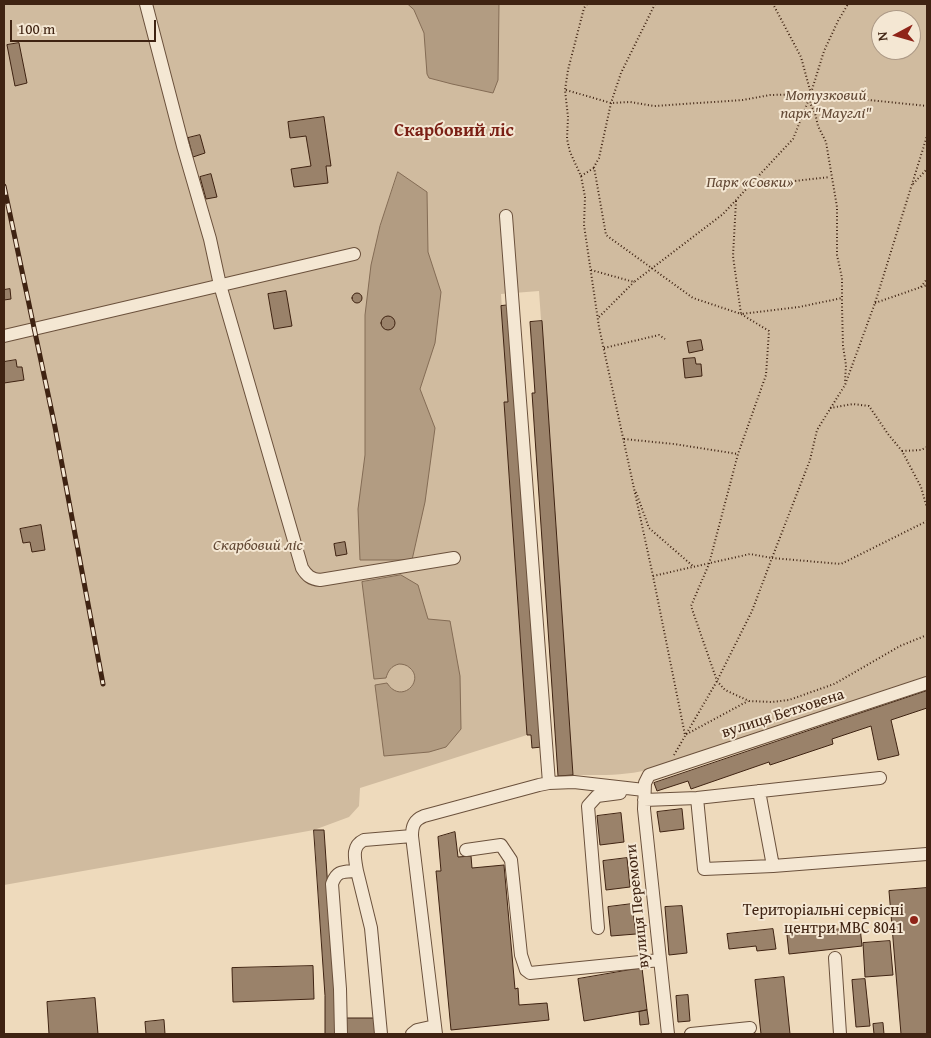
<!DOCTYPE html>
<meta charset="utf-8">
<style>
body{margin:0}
#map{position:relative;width:931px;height:1038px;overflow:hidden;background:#eedabc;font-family:"Gentium Book Plus",serif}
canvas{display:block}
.frame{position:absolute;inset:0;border:5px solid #3f2312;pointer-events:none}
.north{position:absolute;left:871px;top:10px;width:50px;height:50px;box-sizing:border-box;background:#f4e7d3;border:1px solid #ac9986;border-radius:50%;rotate:264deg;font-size:14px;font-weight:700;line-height:20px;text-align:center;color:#3f2312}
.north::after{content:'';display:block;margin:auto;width:18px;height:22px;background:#8f2418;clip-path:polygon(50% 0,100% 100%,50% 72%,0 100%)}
.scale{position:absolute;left:10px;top:20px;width:146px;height:22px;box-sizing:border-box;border:2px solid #3f2312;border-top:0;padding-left:6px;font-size:15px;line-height:18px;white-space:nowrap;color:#3f2312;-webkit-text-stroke:4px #f4e7d3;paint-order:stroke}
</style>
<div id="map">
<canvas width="931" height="1038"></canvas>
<div class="frame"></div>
<div class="north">N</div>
<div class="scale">100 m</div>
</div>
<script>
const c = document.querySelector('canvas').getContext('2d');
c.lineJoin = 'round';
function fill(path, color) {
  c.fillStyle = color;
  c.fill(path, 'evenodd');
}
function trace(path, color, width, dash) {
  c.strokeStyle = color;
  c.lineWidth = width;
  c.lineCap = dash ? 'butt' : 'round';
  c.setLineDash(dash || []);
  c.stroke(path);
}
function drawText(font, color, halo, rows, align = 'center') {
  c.font = font + ' "Gentium Book Plus",serif';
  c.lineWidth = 4;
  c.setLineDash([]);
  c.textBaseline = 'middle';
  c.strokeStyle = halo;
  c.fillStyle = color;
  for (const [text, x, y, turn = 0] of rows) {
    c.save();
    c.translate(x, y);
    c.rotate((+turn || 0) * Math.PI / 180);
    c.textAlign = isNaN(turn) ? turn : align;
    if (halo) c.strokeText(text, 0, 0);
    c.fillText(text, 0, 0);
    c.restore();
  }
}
const green = new Path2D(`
 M4 4H927V676L699 753C681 757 665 766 647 770 623 776 598 775 573 775L539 291 501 294 508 402H504L527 735 360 788 359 806 349 817 314 830 4 885ZM881 20H911V50H881Z`);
const water = new Path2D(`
 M408 4H499L498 80 493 93 452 84 429 78 427 74 424 33 414 10Z
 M398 172 427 192 428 252 441 292 435 343 420 389 435 428 425 502 412 560H360L358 509 365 455V315L371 265 380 226Z
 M401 575 418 585 428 619 450 621 460 676 461 729 446 747 429 752 384 756 375 685 387 683C401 705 425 681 410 668 407 665 403 664 399 664 391 666 388 671 386 678L374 679 362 582Z`);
const building = new Path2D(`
 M19 43 27 83 15 86 7 45Z
 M324 117 331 166H326L328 183 294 187 291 169 311 166 306 136 290 138 288 122Z
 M200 135 205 153 193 157 188 138Z
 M211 174 217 197 206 199 200 177Z
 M10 289 11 299 4 300V290Z
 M286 291 292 326 274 329 268 294Z
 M352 298a5 5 0 1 1 10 0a5 5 0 1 1-10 0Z
 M511 305 542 747 532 748 531 735H527L504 402H508L501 306Z
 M381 323a7 7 0 1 1 14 0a7 7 0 1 1-14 0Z
 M542 321 573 775 558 776 532 393H535L530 322Z
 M701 340 703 350 689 353 687 342Z
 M695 358 696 364H701L702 376 685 378 683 359Z
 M16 360 17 367H22L24 380 4 383V362Z
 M41 525 45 550 32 552 30 542 23 543 20 529Z
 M345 542 347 554 336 556 334 544Z
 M927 691V708L891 720 899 755 878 760 871 726 832 739 833 744 770 765 769 762 691 789 688 781 657 791 654 783Z
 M682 809 684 829 660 832 657 812Z
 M621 813 624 842 600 845 597 816Z
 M314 830H324L335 994 336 1034H325V996Z
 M455 832 458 857 471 856 472 868 504 865 515 989 518 988 519 1005 547 1003 549 1020 451 1030 436 871H441L438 837Z
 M627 858 630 887 606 890 603 861Z
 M927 888V1034H901L889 891Z
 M632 904 636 934 611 936 608 907Z
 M682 906 687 953 669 955 665 907Z
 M860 927 862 946 789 954 787 935Z
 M773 929 776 949 757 951 756 946 729 949 727 934Z
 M890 941 893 975 865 977 863 943Z
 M313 966 314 999 233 1002 232 968Z
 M642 968 647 1010 584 1021 578 979Z
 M784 977 790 1034H761L755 980Z
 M865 979 870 1026 856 1027 852 980Z
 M688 995 690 1021 678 1022 676 996Z
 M95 998 98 1034H49L47 1002Z
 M647 1010 649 1024 640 1025 639 1012Z
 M346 1018H375V1034H346Z
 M164 1020 165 1034H146L145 1022Z
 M883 1023 884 1034H874L873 1024Z`);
const path = new Path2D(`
 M587 4 584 8 568 70 565 90 568 117 567 139 570 152 581 176 585 197 584 225 599 327 653 576 685 735 748 701
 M655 4 621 73 611 103 599 158 594 167 606 235 693 298 741 314 769 331 766 375 738 454 709 564 691 606 717 681 725 690 749 701 772 702 789 700 834 684 900 646 927 635
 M566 90 611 103 630 102 654 106 743 100 770 95 811 94 927 106
 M811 93 824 51 838 21 848 4
 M811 98 810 103 815 113 818 126 826 142 837 207V255L842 278V306L843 346 846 365 845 381
 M581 176 594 168
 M913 184 927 169
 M750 186 830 177
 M736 201 733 256 741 314 799 307 842 298
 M591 270 634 282 723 214 793 139 811 94 801 57 773 4
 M921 287 927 279
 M875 303 927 285
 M599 317 634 282
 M604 348 659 335 665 339
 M830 408 853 404 869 406 888 434 902 451 921 487 927 508
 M624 439 674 444 738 454
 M902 451 921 450 927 447
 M636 492 649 528 694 567
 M653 576 750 554 772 558 810 460 817 430 845 385 875 303 927 136
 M674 755 717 681 752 611 772 558 841 564 927 521`);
const minor = new Path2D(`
 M146 4 183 146 210 239 220 285 302 568C307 576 311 579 320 580L454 558
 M506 216 549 783
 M4 336 354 254
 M759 791 773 866
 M697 798 704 869 773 866 927 854
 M644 800 697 798 880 778
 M412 836 436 1034
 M466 850 501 845 511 860 521 955 526 970 530 973 660 960
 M357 871 371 928 381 1034
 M598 928 588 806 597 796 620 793
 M835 958 840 1034
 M341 1034 340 989 332 884C337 870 343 872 357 871 355 859 351 846 364 840L412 836C412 826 414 820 424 816L539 785 549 783 574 782 644 790
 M412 1034 417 1030 435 1026
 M668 1034 644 809 645 783 649 775 927 683
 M691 1034 750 1028`);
const rail = new Path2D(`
 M4 186 55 427 103 684`);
const markers = [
 [914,920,5,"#8f2418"]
];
const parkNames = [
 ["Мотузковий",826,96],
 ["парк \"Мауглі\"",826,114],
 ["Парк «Совки»",750,183],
 ["Скарбовий ліс",258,546]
];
const streetNames = [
 ["вулиця Бетховена",783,714,-18],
 ["вулиця Перемоги",638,906,-96]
];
const poiNames = [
 ["Територіальні сервісні",904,911],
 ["центри МВС 8041",904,929]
];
const neighbourhoodNames = [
 ["Скарбовий ліс",454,131]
];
fill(green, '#d0bb9f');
fill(water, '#b29c82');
trace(water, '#846c55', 1);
fill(building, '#9a826a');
trace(building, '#3f2312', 1);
trace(minor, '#6b513c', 14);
trace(path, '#3f2312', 2, [1, 2.5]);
trace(minor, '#f4e7d3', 12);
trace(rail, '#3f2312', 5);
trace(rail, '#f4e7d3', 3, [9]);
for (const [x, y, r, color] of markers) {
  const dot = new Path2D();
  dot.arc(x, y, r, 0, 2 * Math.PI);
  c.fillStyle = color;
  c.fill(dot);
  trace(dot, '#f4e7d3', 2);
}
drawText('italic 16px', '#634935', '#f4e7d3', parkNames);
drawText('16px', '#3f2312', '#f4e7d3', streetNames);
drawText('16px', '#3f2312', '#f4e7d3', poiNames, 'right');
drawText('bold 18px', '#7a1f14', '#f4e7d3', neighbourhoodNames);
</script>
